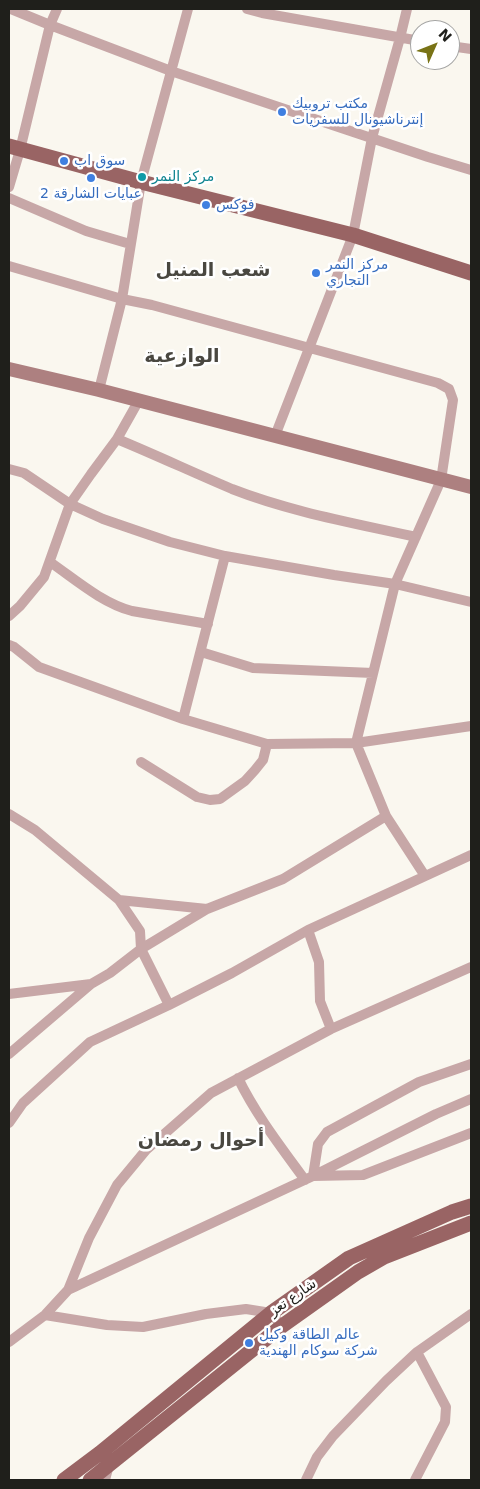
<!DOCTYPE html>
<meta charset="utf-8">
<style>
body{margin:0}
#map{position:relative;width:480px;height:1489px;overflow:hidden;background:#faf7ef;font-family:"DejaVu Sans",sans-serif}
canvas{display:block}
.frame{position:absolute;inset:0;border:10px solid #1f1f1b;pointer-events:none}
.north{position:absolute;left:410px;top:20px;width:50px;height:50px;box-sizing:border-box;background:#fff;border:1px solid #a5a5a4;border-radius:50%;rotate:46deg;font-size:14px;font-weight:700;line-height:20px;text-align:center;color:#1f1f1b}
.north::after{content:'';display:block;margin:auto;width:18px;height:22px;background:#797316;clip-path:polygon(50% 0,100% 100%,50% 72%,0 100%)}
</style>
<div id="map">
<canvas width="480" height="1489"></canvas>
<div class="frame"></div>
<div class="north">N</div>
</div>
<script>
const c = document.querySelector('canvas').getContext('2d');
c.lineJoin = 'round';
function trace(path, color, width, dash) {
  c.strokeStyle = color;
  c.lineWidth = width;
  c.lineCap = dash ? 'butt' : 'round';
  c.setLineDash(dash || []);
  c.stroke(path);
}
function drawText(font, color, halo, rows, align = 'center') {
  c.font = font + ' "DejaVu Sans","Noto Naskh Arabic",sans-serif';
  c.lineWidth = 5;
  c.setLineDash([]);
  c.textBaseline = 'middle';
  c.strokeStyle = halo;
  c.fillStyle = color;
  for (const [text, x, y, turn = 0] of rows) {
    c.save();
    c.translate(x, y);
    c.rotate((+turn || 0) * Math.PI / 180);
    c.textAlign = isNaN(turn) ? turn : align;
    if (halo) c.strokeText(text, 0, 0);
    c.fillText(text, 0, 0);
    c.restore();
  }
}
const street = new Path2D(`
 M11 9 50 25 171 71 428 157 471 170
 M247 9 262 13 420 41
 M450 46 471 49
 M9 187 20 150 50 25 57 9
 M9 198 86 231 130 244
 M9 266 122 299 152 305 438 383 449 389 453 400 441 480 395 584 356 743 386 816 425 876
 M99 390 122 299 141 182 188 9
 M275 436 353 235 372 138 400 38 407 9
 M117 439C156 455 194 473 232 489 291 512 354 523 416 537
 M9 469 24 473 70 504 103 519 170 542 225 556 334 575 395 584 471 602
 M50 562C76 580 102 603 132 611L208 624
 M9 616 20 606 44 577 70 504 91 474 117 439 139 400
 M9 645 14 647 39 667 183 719 267 744 356 743 471 726
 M201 652 253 668 373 673
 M183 719 225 556
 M141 762 197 797 210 800 220 799 245 781 255 770 263 760 267 744
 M9 814 35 830 119 900 140 931 141 949 169 1005
 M119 900 207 909
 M308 930 319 962 320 1001 331 1029
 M9 994 91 984 110 973 141 949 207 909 283 879 386 816
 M9 1054 91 984
 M471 1064 419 1082 327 1132 318 1144 313 1176 363 1175 471 1133
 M238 1078C256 1115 281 1147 305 1180
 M9 1123 23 1103 90 1042 169 1005 232 973 308 930 471 855
 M68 1290 313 1176 436 1114 471 1099
 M45 1315 107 1325 143 1327 206 1314 246 1309 271 1313 282 1326
 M9 1342 45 1315 68 1290 89 1238 117 1185 146 1150 211 1093 331 1029 471 967
 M105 1480 109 1465 108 1464
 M306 1480 317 1457 333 1436 386 1381 417 1352 471 1314
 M415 1480 445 1422 446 1407 417 1352`);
const secondary = new Path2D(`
 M9 369 99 390 471 487`);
const primary = new Path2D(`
 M9 146 141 182 353 235 471 273
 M64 1480 100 1453 271 1313 349 1258 452 1212 471 1206
 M90 1480 282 1326 358 1272 384 1257 471 1223`);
const markers = [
 [282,112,5,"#3f7fe0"],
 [64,161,5,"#3f7fe0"],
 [142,177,5,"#0f9aa8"],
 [91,178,5,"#3f7fe0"],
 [206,205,5,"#3f7fe0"],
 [316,273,5,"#3f7fe0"],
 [249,1343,5,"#3f7fe0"]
];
const shopNames = [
 ["مكتب تروبيك",292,104],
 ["إنترناشيونال للسفريات",292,120],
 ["سوق اب",74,161],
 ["عبايات الشارقة 2",91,194,"center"],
 ["فوكس",216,205],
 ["مركز النمر",326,265],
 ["التجاري",326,281],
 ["عالم الطاقة وكيل",259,1335],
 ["شركة سوكام الهندية",259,1351]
];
const cultureNames = [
 ["مركز النمر",152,177]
];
const streetNames = [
 ["شارع تعز",293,1298,-35]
];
const districtNames = [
 ["شعب المنيل",213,271],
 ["الوازعية",182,357],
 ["أحوال رمضان",201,1141]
];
trace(street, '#c7a7a7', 10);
trace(secondary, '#ad8080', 14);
trace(primary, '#996464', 15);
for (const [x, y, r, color] of markers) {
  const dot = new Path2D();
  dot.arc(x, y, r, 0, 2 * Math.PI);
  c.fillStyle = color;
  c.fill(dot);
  trace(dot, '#fff', 2);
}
drawText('14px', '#366cbe', '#fff', shopNames, 'left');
drawText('14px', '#0d838f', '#fff', cultureNames, 'left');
drawText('14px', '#1f1f1b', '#fff', streetNames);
drawText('bold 19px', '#494740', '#fff', districtNames);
</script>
